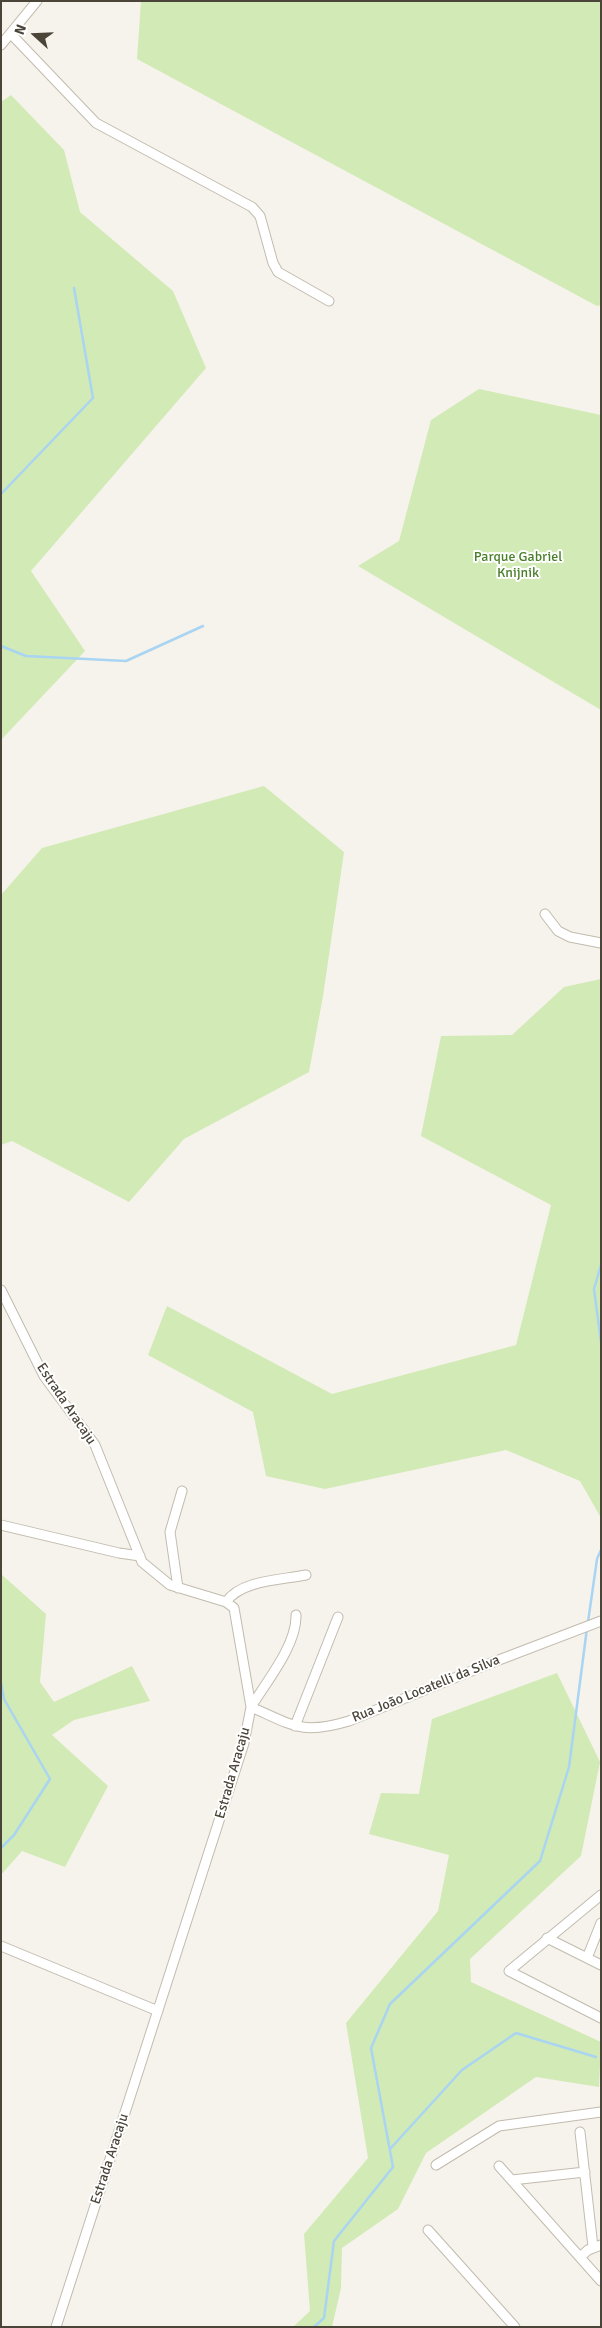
<!DOCTYPE html>
<meta charset="utf-8">
<style>
body{margin:0}
#map{position:relative;width:602px;height:2328px;overflow:hidden;background:#f6f3ec;font-family:Signika,sans-serif}
canvas{display:block}
.frame{position:absolute;inset:0;border:2px solid #4b4439;pointer-events:none}
.north{position:absolute;left:10px;top:10px;width:50px;height:50px;-webkit-text-stroke:4px #fff;paint-order:stroke;rotate:290deg;font-size:14px;font-weight:700;line-height:20px;text-align:center;color:#4b4439}
.north::after{content:'';display:block;margin:auto;width:18px;height:22px;background:#4b4439;clip-path:polygon(50% 0,100% 100%,50% 72%,0 100%)}
</style>
<div id="map">
<canvas width="602" height="2328"></canvas>
<div class="frame"></div>
<div class="north">N</div>
</div>
<script>
const c = document.querySelector('canvas').getContext('2d');
c.lineJoin = 'round';
function fill(path, color) {
  c.fillStyle = color;
  c.fill(path, 'evenodd');
}
function trace(path, color, width, dash) {
  c.strokeStyle = color;
  c.lineWidth = width;
  c.lineCap = dash ? 'butt' : 'round';
  c.setLineDash(dash || []);
  c.stroke(path);
}
function drawText(font, color, halo, rows, align = 'center') {
  c.font = font + ' Signika,sans-serif';
  c.lineWidth = 4;
  c.setLineDash([]);
  c.textBaseline = 'middle';
  c.strokeStyle = halo;
  c.fillStyle = color;
  for (const [text, x, y, turn = 0] of rows) {
    c.save();
    c.translate(x, y);
    c.rotate((+turn || 0) * Math.PI / 180);
    c.textAlign = isNaN(turn) ? turn : align;
    if (halo) c.strokeText(text, 0, 0);
    c.fillText(text, 0, 0);
    c.restore();
  }
}
const green = new Path2D(`
 M141 1H601V305L597 306 137 59Z
 M11 95 64 150 80 212 173 291 206 368 31 571 85 651 1 740V102Z
 M479 389 601 415V710L358 566 399 541 431 420Z
 M264 786 344 852 323 996 309 1072 184 1139 129 1202 12 1141 1 1145V895L42 848Z
 M601 979V1518L580 1481 506 1450 325 1489 266 1476 253 1412 148 1355 167 1306 332 1394 516 1345 551 1205 421 1136 441 1036 512 1035 564 987Z
 M1 1574 46 1614 40 1682 54 1702 132 1666 150 1701 74 1720 52 1735 108 1786 65 1867 22 1851 1 1875Z
 M557 1673 600 1762 581 1856 470 1959 471 1982 601 2042 599 2087 536 2077 426 2153 398 2209 342 2248 341 2288 332 2327H293L310 2311 304 2234 368 2158 346 2023 438 1911 449 1855 369 1834 381 1793 419 1794 432 1719Z`);
const stream = new Path2D(`
 M1 494 93 398 74 288
 M1 646 26 656 126 661 203 626
 M601 1265 594 1289 601 1342
 M588 1622 597 1559 601 1550
 M1 1683 4 1699 50 1779 14 1835 1 1848
 M390 2149 462 2070 516 2033 596 2057
 M314 2327 324 2318 334 2241 393 2167 371 2048 390 2004 540 1861 569 1767 587 1628`);
const street = new Path2D(`
 M11 34 96 123 252 207 260 216 273 263 278 272 329 301
 M1 45 37 1
 M545 914 558 931 570 937 601 943
 M1 1290 44 1376 95 1445 142 1562 170 1585 226 1602 234 1608 251 1707 244 1743 56 2327
 M1 1525 119 1553 140 1556
 M178 1588 170 1532 182 1491
 M226 1602C241 1580 281 1580 306 1575
 M251 1707C294 1726 302 1735 349 1721L491 1663 601 1621
 M251 1707C266 1682 297 1645 296 1615
 M295 1726 338 1617
 M601 1895 509 1971 601 2018
 M547 1938 601 1965
 M1 1946 158 2011
 M587 1958 601 1923
 M580 2132 593 2247
 M436 2165 499 2126 601 2112
 M499 2166 601 2281
 M512 2180 585 2172
 M428 2230 515 2327
 M580 2257 588 2250 601 2245`);
const parkNames = [
 ["Parque Gabriel",518,557],
 ["Knijnik",518,573]
];
const streetNames = [
 ["Estrada Aracaju",66,1404,56],
 ["Rua João Locatelli da Silva",426,1689,-22],
 ["Estrada Aracaju",233,1773,-74],
 ["Estrada Aracaju",110,2159,-72]
];
fill(green, '#d2eab5');
trace(stream, '#a9d4f2', 2.5);
trace(street, '#c2bbae', 11);
trace(street, '#fff', 9);
drawText('14px', '#4a7f2a', '#fff', parkNames);
drawText('14px', '#4b4439', '#fff', streetNames);
</script>
